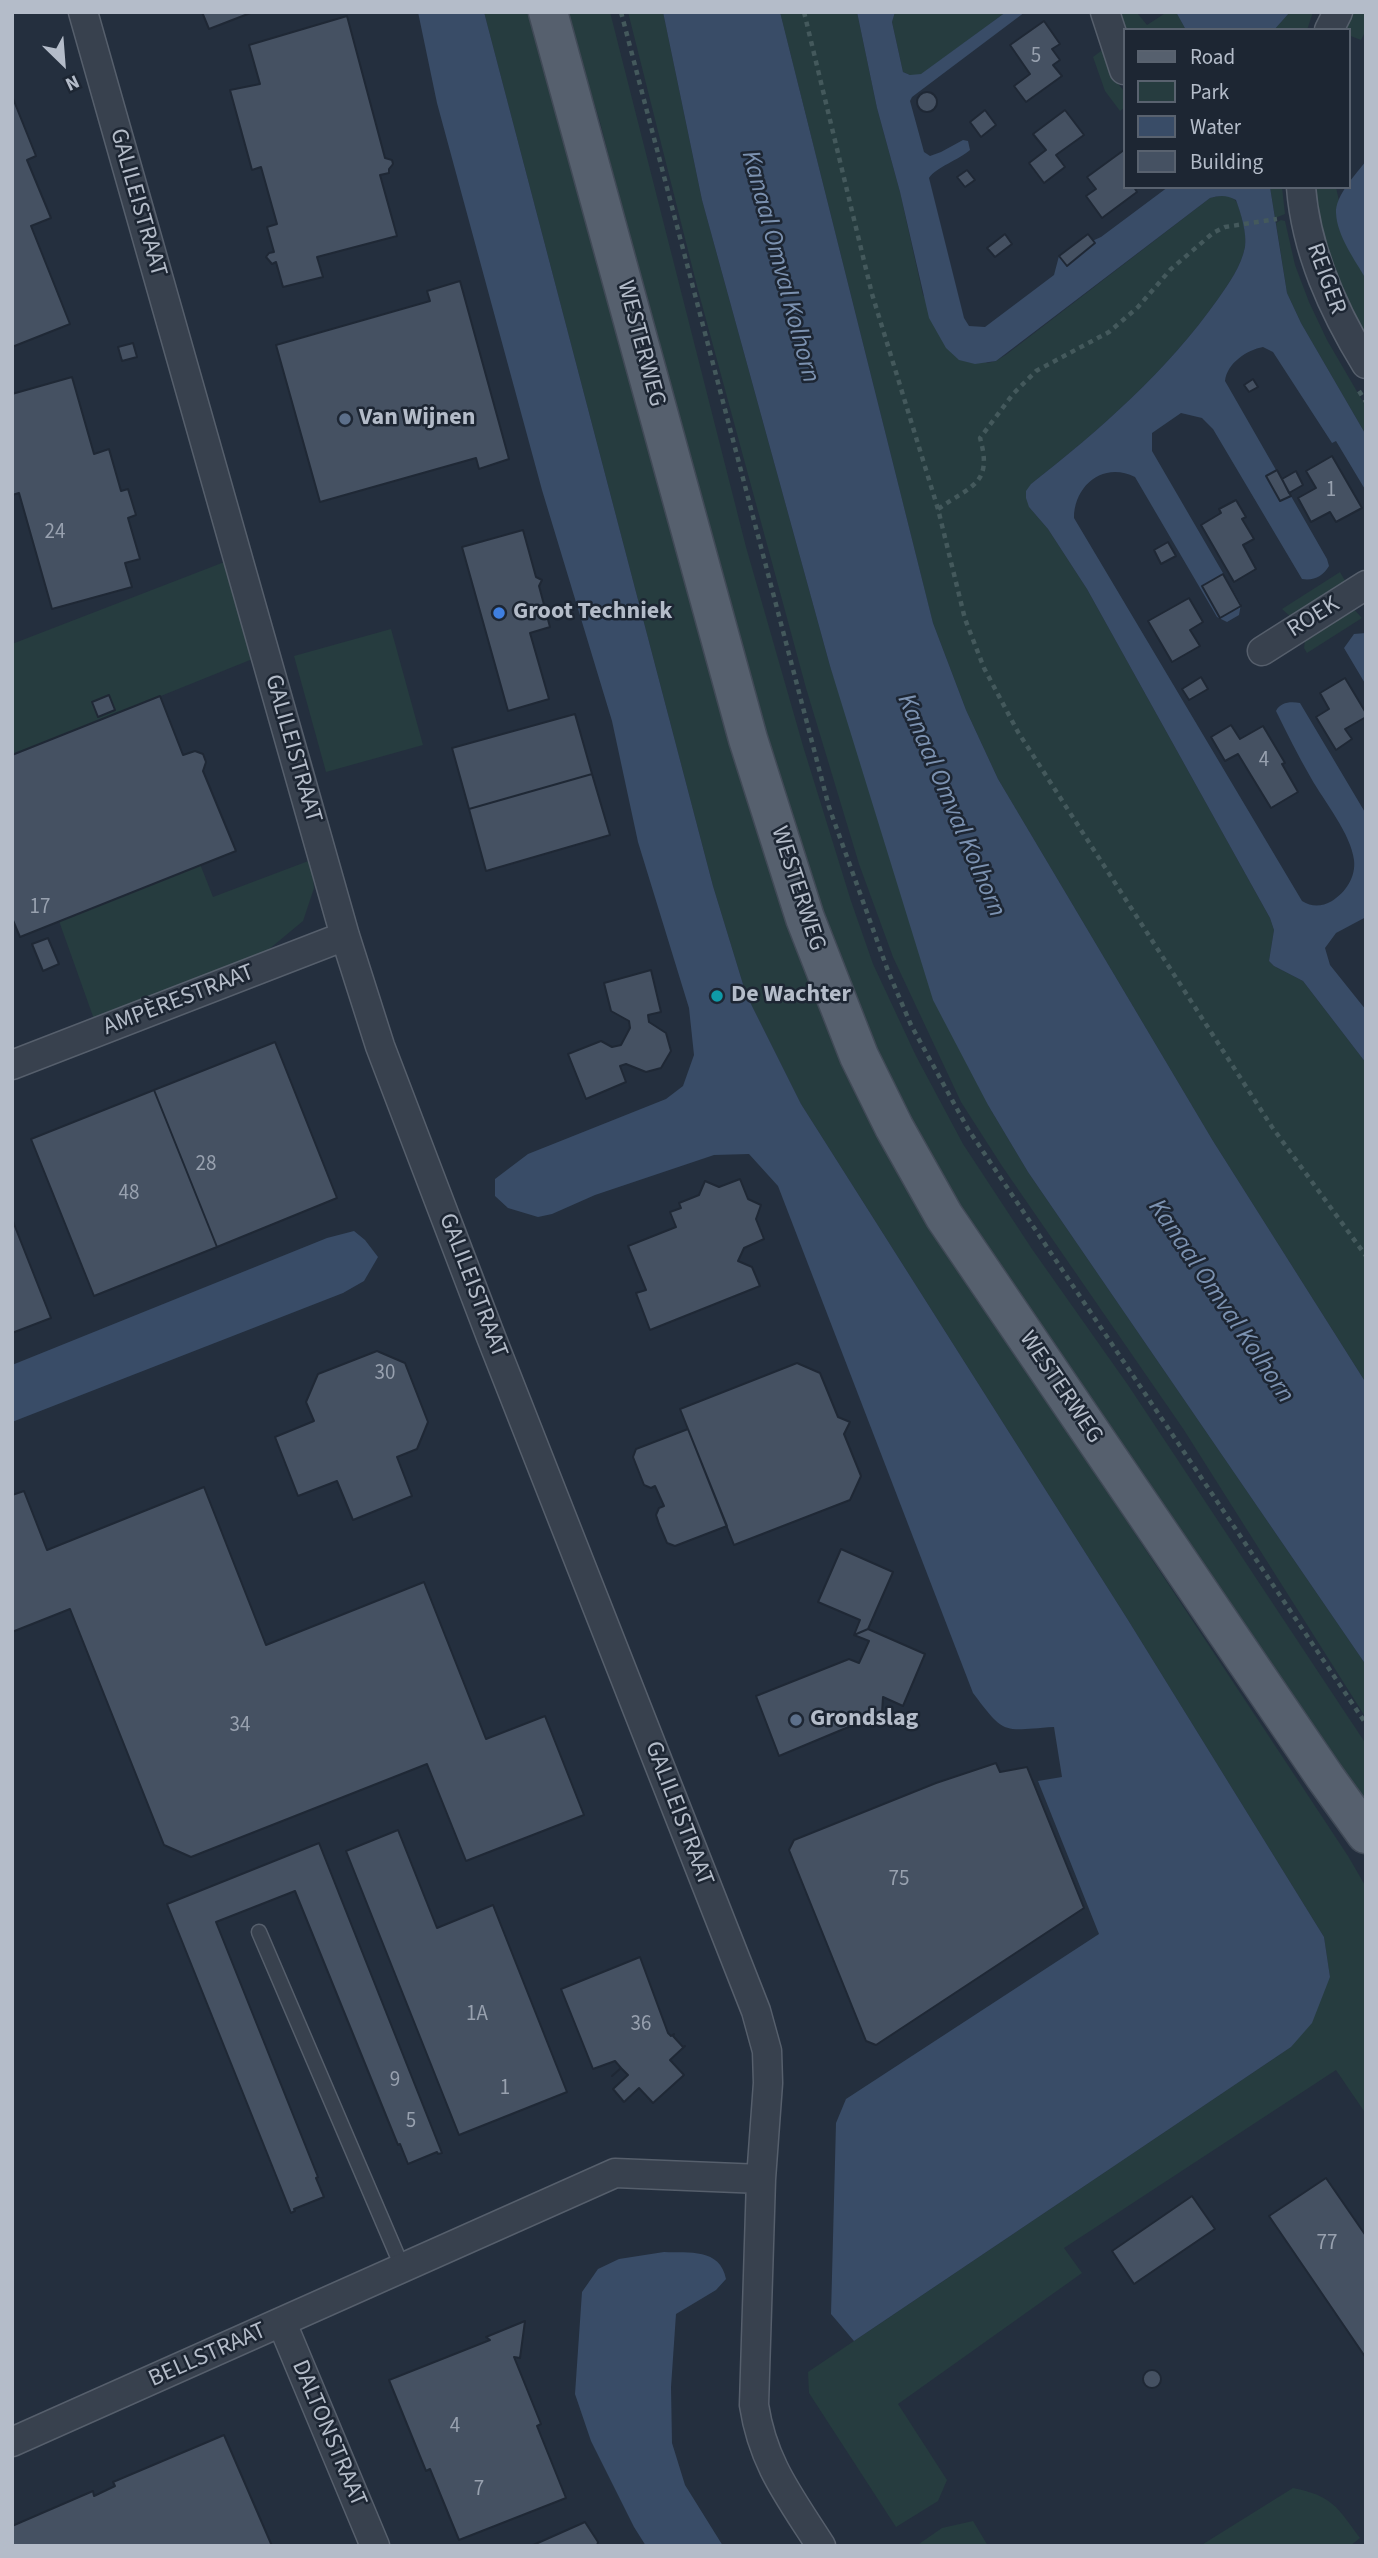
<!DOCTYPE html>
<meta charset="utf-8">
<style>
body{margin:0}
#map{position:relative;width:1378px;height:2558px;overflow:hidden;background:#242f3e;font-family:"Source Sans 3",sans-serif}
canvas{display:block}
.frame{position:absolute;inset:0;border:14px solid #b4bcc9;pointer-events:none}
.legend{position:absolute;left:1123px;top:28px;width:228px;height:161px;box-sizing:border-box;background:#1d2633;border:2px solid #59626f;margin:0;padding:9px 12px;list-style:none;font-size:21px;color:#b4bcc9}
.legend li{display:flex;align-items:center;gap:14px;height:35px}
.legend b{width:35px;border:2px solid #59626f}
.north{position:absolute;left:28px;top:28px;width:70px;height:70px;-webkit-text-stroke:5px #1d2633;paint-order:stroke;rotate:155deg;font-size:19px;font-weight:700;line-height:28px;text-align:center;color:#b4bcc9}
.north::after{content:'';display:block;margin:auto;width:24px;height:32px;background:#b4bcc9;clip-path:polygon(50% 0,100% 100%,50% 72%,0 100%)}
</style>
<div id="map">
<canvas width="1378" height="2558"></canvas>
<div class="frame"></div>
<ul class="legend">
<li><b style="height:9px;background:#56606e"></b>Road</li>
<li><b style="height:19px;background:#263c3f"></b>Park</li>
<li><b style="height:19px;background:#394c67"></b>Water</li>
<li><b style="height:19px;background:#455162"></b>Building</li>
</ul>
<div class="north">N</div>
</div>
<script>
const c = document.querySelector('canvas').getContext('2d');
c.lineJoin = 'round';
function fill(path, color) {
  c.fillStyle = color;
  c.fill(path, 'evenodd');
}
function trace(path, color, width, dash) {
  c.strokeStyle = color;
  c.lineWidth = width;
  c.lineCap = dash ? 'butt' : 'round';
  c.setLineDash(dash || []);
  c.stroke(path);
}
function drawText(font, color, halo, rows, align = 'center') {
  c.font = font + ' "Source Sans 3",sans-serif';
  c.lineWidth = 5;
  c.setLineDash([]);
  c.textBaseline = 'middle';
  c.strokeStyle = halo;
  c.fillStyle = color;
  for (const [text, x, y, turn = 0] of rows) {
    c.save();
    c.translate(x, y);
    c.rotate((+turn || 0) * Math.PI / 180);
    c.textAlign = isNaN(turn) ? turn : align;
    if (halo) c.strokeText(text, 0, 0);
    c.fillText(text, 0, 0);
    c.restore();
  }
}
const green = new Path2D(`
 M484 12H529L787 917 836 1052 889 1156 925 1216 1348 1856 1366 1887V2114L1336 2070 1064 2248 1082 2273 898 2404 947 2480 938 2501 896 2527 809 2393 808 2372 1291 2047 1330 1977 1324 1937 1128 1620 801 1104 746 994 713 886Z
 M566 12H610L746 547 803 746 851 901 873 964 916 1056 963 1144 1032 1249 1128 1385 1366 1744V1805L1270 1662 990 1253 945 1181 900 1100 867 1030 804 866 705 533 600 122Z
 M628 12H663L702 200 830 666 988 1105 1028 1172 1366 1665V1718L1184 1430 1002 1166 961 1102 893 957 859 864 806 688 698 290Z
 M780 12H857L877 108 900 192 923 295 987 363 996 361 1007 354 1210 198C1221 195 1233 193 1238 205 1242 217 1247 234 1245 247 1241 267 1229 283 1218 299 1167 371 1100 430 1031 484L1029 507 1048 529 1087 589 1270 918 1274 930 1269 961 1274 966 1303 981 1366 1063V1383L1213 1141 998 779 966 710 933 623Z
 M895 12H1006L921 75H910L903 72 892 22Z
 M1115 12H1139L1138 14 1147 25 1167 12H1176L1186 30H1124Z
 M1290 12H1313L1307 30H1274Z
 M1348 12H1366V30L1361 40 1348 35V30H1344Z
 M1105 48 1119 85 1124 91V108L1120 111 1105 91 1093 57Z
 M1270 187H1282L1285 214 1275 218Z
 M1313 187H1336L1339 201 1336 212 1341 231 1366 279V344L1353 321 1321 239Z
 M1281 220 1285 221 1295 265 1309 302 1327 340 1366 407V435L1301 323 1287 293 1276 223Z
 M227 561 255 658 12 756V644Z
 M1340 572 1348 586 1292 618 1282 609Z
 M1349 604 1362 618 1307 653 1304 648 1306 634Z
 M391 629 423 745 326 772 294 656Z
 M311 860 314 888 303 921 262 955 95 1022 59 921 200 864 213 897Z
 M1293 2488C1333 2496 1337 2507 1360 2538L1350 2546H1200Z
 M973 2521 988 2546H916L942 2528Z`);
const water = new Path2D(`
 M418 12H484L713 886 746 994 801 1104 1128 1620 1324 1937 1330 1977 1312 2023 1291 2047 854 2341 831 2314 836 2123 846 2099 1099 1934 1038 1781 1062 1777 1054 1727C1003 1730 1006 1737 973 1693L778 1186 749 1154 714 1155 595 1195 552 1214 538 1217 508 1208 495 1196V1179L528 1154 666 1099 683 1086 694 1055 689 1008 638 842 612 721 542 490 437 103Z
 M663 12H780L933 623 966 710 998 779 1213 1141 1366 1383V1665L1028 1172 988 1105 933 1000 830 666 702 200Z
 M857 12H895L892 22 903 72 910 75 921 74 1006 12H1025L912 97 910 101 924 152 930 156 941 152 963 140 968 141 970 150C959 160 936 167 929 178L964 318 969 326 985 327 1054 275 1059 256 1101 237 1168 187H1270L1287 293 1301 323 1366 435V491L1336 441 1332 443 1273 352 1263 347C1247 350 1227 363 1225 381L1327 559 1329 566C1323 576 1314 581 1302 579L1213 429 1202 418 1181 413 1152 433V451L1241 604 1239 615 1227 622 1217 617 1135 477C1104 461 1074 485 1074 518L1302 901C1312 907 1321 907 1332 901 1346 892 1356 877 1354 860 1351 834 1324 801 1311 778 1298 756 1287 733 1276 711 1280 702 1291 701 1300 703L1366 814V917L1336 933 1325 948 1330 965 1366 1010V1063L1303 981 1274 966 1269 961 1274 930 1270 918 1087 589 1048 529 1029 507 1026 498V491L1031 484C1100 430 1167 371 1218 299 1229 283 1241 267 1245 247 1247 233 1241 214 1236 200 1227 195 1220 195 1210 198L996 361 975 364 959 360 946 348 929 318 900 192 877 108Z
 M1176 12H1290L1274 30H1186Z
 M1366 161V279C1355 260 1337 236 1336 213 1335 196 1356 174 1366 161Z
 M1366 633V685L1344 648 1354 634Z
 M354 1231 365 1240 378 1257 364 1281 343 1293 12 1422V1365L327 1238Z
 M664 2252C689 2253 720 2248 726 2279L716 2290 676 2314 671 2387 672 2443 685 2485 723 2546H646L634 2527 591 2441 575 2394 582 2292 598 2269 619 2259Z`);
const building = new Path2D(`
 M202 12H253L209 29Z
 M347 16 385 158 392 160 393 164 389 169V173L380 175 397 236 317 257 323 277 283 287 276 262 272 264 266 257 269 253 274 252 267 227 277 224 261 167 252 170 230 90 260 84 249 45Z
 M1044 21 1060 44 1052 49 1060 60 1053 65 1062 76 1026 102 1014 86 1030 74 1010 45Z
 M917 102a10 10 0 1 1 20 0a10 10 0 1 1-20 0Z
 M12 96 36 156 27 160 51 218 31 226 70 324 12 347Z
 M985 110 996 125 981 137 970 122Z
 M1065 110 1084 135 1056 155 1065 167 1044 183 1029 163 1046 150 1033 134Z
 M1124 150V187H1134L1137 192 1102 218 1086 196 1096 189 1087 177Z
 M967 170 975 180 965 187 957 177Z
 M1005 234 1012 244 995 257 987 248Z
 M1088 234 1095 243 1067 266 1059 256Z
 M460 281 509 459 479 469 476 458 320 502 276 345 430 301 427 291Z
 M133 343 137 357 122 361 118 347Z
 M72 377 94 454 109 449 121 491 128 489 136 515 128 518 140 559 125 563 132 587 52 609 19 493 12 495V394Z
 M1253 379 1258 387 1249 392 1244 385Z
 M1332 456 1362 508 1336 522 1330 512 1311 522 1298 498 1316 488 1306 471Z
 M1277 470 1291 496 1280 501 1266 476Z
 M1296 471 1303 485 1289 493 1282 479Z
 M1236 500 1246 517 1242 519 1254 539 1243 545 1256 569 1234 582 1201 525 1221 513 1219 509Z
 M523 530 536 577 542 580 539 586 550 627 530 633 549 699 508 711 462 547Z
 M1168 542 1176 556 1161 564 1154 550Z
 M1223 574 1241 606 1220 618 1202 586Z
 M1189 598 1203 622 1190 630 1200 646 1172 662 1148 621Z
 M1201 677 1208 689 1189 700 1182 689Z
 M1345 678 1366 713V717L1345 729 1352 739 1336 750 1316 717 1329 709 1320 693Z
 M109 695 115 710 98 717 92 702Z
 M160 696 183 755 195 751 203 754 206 762 203 771 236 851 20 937 12 918V755Z
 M575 714 592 774 469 809 452 748Z
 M1231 725 1240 739 1263 726 1285 763 1282 764 1298 792 1271 808 1238 754 1225 761 1211 737Z
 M592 774 610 835 486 871 469 809Z
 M48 938 59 964 43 971 32 944Z
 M651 970 661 1012 648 1015 649 1022 666 1033 671 1051 661 1068 646 1072 626 1064 620 1066 626 1082 586 1099 568 1054 601 1041 612 1047 621 1045 630 1028 629 1021 611 1011 604 983Z
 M275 1042 337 1198 217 1247 154 1090Z
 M154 1090 217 1247 94 1296 31 1139Z
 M740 1179 748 1199 761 1205 756 1219 764 1239 744 1248 738 1261 752 1267 760 1286 650 1330 636 1293 646 1290 628 1246 676 1227 670 1212 681 1208 679 1203 699 1195 705 1181 719 1187Z
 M12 1219 51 1318 12 1333Z
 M377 1351 405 1363 428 1422 417 1449 397 1457 412 1496 353 1520 337 1481 298 1496 275 1437 314 1421 306 1402 318 1374Z
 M797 1363 820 1373 838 1417 850 1422 844 1434 861 1476 850 1500 734 1545 680 1409Z
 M688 1429 727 1526 675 1546 667 1543 659 1524 656 1515 659 1508 664 1506 655 1486 651 1488 644 1485 633 1457 636 1449Z
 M204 1487 266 1645 424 1582 486 1739 545 1716 584 1815 466 1861 427 1764 191 1857 164 1845 70 1609 12 1632V1495L24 1491 47 1550Z
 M841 1549 893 1572 868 1629 854 1635 860 1620 818 1602Z
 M868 1629 925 1654 903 1706 883 1697 882 1713 779 1756 756 1696 849 1659 859 1663 869 1641 854 1635Z
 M996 1763 1000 1772 1027 1767 1084 1908 876 2045 866 2041 789 1850 794 1840 936 1783Z
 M398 1830 437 1928 493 1905 567 2092 459 2135 346 1851Z
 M319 1843 442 2153 438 2154 437 2152 408 2164 400 2144 398 2145 295 1891 216 1922 318 2177 316 2178 324 2197 294 2209 295 2211 291 2213 167 1904Z
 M640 1957 668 2033 671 2036 674 2034 673 2036 683 2047 685 2046 670 2060 684 2075 653 2103 639 2088 624 2102 613 2089 628 2075 621 2068 612 2076 621 2068 615 2061 593 2069 561 1989Z
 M1326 2178 1366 2236V2358L1269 2216Z
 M1192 2196 1215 2229 1134 2284 1112 2251Z
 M525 2321 520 2358 514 2357 541 2424 537 2426 566 2498 459 2540 430 2469 426 2471 389 2380 490 2340 486 2337Z
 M1143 2379a9 9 0 1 1 18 0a9 9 0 1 1-18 0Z
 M224 2435 272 2546H12V2526L93 2491 94 2496 115 2486 113 2482Z
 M585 2522 598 2542 597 2546H531Z`);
const path = new Path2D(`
 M621 12 829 807 888 971 911 1025 968 1129 1366 1724
 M804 12 872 294 938 509 965 619 984 668 1018 732 1272 1127 1366 1256
 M1359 391 1366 402
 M938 509C972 485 993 484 980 438L1013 394 1036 371 1109 332 1138 307 1171 269 1213 233 1225 227 1277 219`);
const service = new Path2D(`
 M259 1932 403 2269`);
const minor = new Path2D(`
 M83 12 345 936 380 1046 491 1337 756 2011 767 2051 768 2083 761 2179 754 2405C763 2464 790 2497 821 2546
 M1105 12 1124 70
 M1329 30 1338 12
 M1301 187C1306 251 1333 310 1366 364
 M1262 651 1366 585
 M12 1065 345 936
 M282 2323 375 2546
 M12 2442 615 2173 761 2179`);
const primary = new Path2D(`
 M548 12 748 739 805 918 859 1056 894 1127 944 1216 1325 1777 1366 1834`);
const markers = [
 [345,419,7,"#5c6f8a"],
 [499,613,7,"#3f7fe0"],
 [717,996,7,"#0f9aa8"],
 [796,1720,7,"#5c6f8a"]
];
const numberNames = [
 ["5",1036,57],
 ["1",1331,491],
 ["24",55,533],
 ["4",1264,761],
 ["17",40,908],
 ["28",206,1165],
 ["48",129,1194],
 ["30",385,1374],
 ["34",240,1726],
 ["75",899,1880],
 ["1A",477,2015],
 ["36",641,2025],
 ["9",395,2081],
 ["1",505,2089],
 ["5",411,2122],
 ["77",1327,2244],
 ["4",455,2427],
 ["7",479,2490]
];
const streetNames = [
 ["GALILEISTRAAT",137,203,74],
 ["REIGER",1325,279,70],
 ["WESTERWEG",640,344,75],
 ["ROEK",1314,618,-32],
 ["GALILEISTRAAT",292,749,74],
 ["WESTERWEG",797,889,72],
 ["AMPÈRESTRAAT",179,1001,-21],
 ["GALILEISTRAAT",472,1286,69],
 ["WESTERWEG",1060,1388,56],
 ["GALILEISTRAAT",678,1814,69],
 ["BELLSTRAAT",208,2356,-24],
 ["DALTONSTRAAT",328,2434,67]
];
const poiNames = [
 ["Van Wijnen",359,419],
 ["Groot Techniek",513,613],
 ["De Wachter",731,996],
 ["Grondslag",810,1720]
];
const waterNames = [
 ["Kanaal Omval Kolhorn",779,267,75],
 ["Kanaal Omval Kolhorn",950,806,67],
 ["Kanaal Omval Kolhorn",1220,1302,56]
];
fill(green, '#263c3f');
fill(water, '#394c67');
fill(building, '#455162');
trace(building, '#1f2835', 2);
trace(service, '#565f6c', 17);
trace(minor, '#565f6c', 31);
trace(primary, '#414a57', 41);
trace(path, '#44595c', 4.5, [5, 5]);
trace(service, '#38414e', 14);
trace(minor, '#38414e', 28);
trace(primary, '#56606e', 38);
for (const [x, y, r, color] of markers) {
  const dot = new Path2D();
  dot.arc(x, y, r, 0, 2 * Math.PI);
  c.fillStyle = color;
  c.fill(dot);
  trace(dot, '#1d2633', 2.5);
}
drawText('21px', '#98a1af', null, numberNames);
drawText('24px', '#b4bcc9', '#1d2633', streetNames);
drawText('bold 24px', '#b4bcc9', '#1d2633', poiNames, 'left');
drawText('italic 26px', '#7c92b1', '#1d2633', waterNames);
</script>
